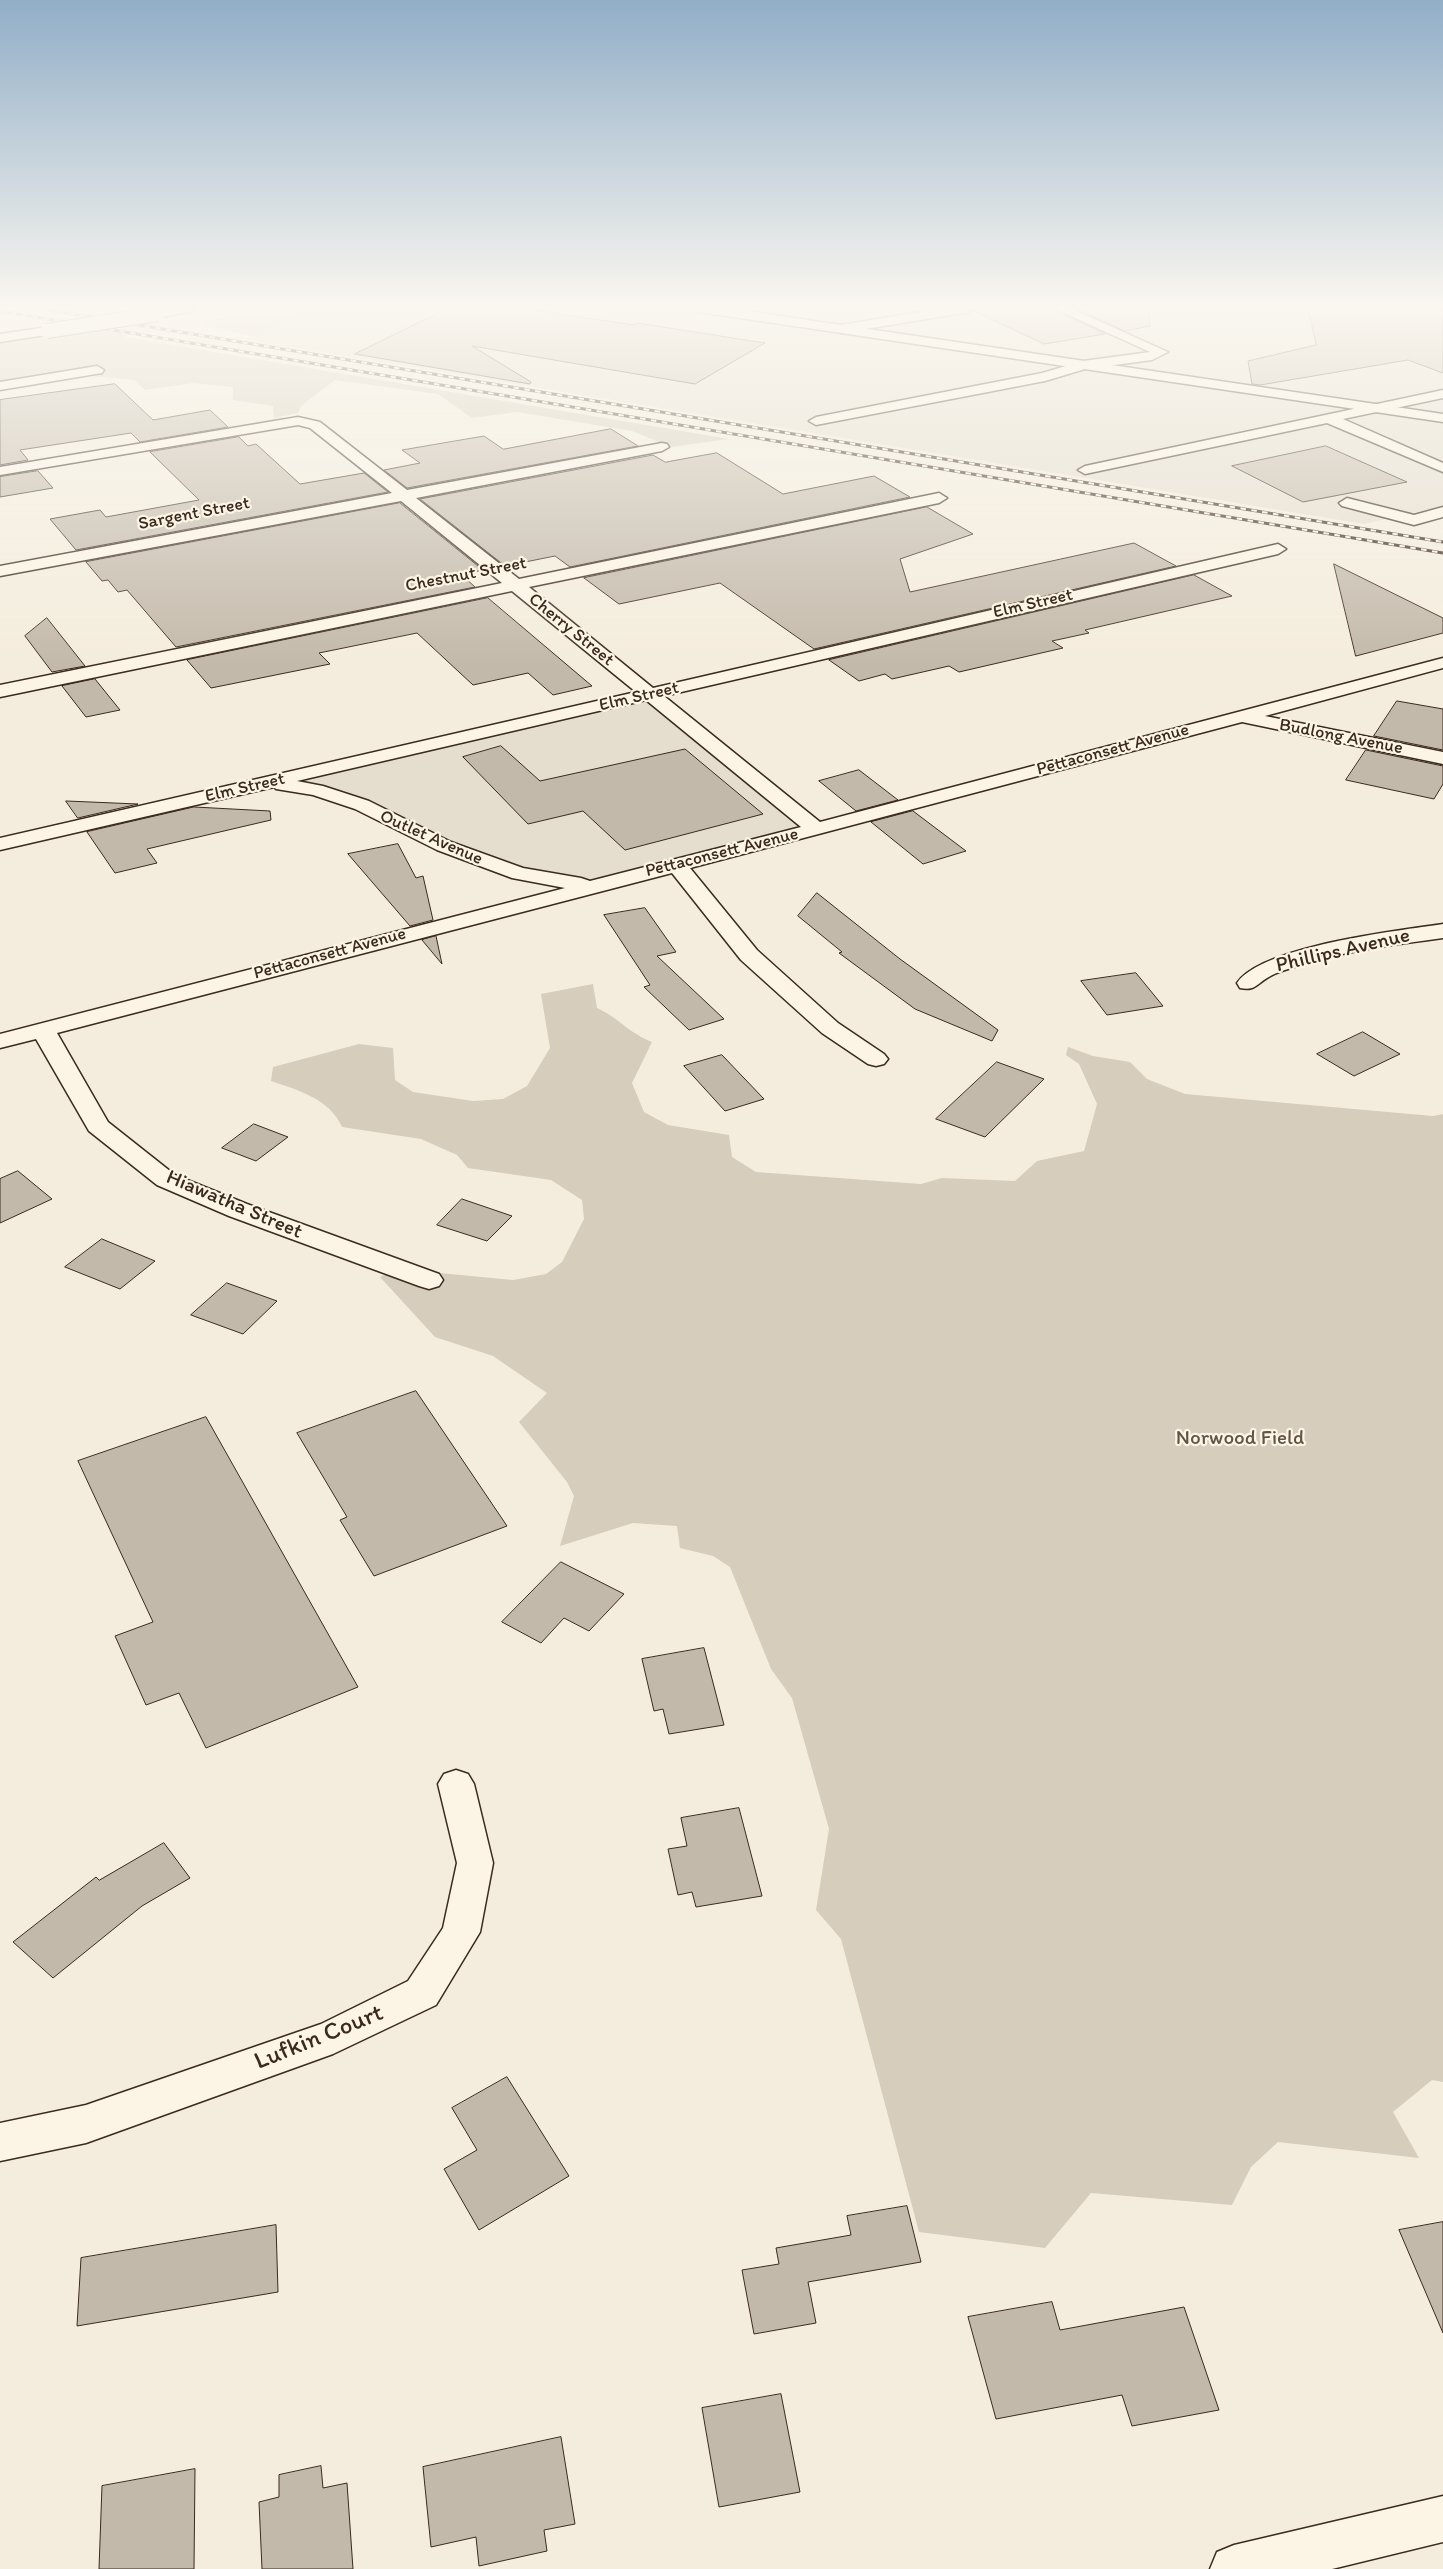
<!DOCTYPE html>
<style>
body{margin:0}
canvas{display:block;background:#f4eddd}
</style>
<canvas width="1443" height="2569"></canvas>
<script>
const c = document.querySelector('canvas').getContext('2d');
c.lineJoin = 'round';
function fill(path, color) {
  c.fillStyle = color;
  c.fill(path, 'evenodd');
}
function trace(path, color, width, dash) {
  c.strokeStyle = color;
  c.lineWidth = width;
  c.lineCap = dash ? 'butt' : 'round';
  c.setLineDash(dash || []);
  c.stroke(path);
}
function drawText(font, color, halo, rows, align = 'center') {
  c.font = font + ' Itim,sans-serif';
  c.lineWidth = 4.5;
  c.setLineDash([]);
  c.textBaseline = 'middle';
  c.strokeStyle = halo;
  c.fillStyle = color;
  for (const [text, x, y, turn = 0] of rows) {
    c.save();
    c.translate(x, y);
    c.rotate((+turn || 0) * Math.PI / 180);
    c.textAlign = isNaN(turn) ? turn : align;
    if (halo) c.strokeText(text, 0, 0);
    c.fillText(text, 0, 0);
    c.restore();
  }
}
const built = new Path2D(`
 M347 308H1443V506L1364 524 244 339 324 312Z
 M651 696 818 828 603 886 522 875 287 779Z`);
const green = new Path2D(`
 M273 308H347L324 312 253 336 204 326 207 321Z
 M106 325 126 337 729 439 671 447 632 431 517 412 472 418 438 394 335 380 301 406 298 413 274 418 273 406 233 400V387L193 383 145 390 134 380 81 375 0 387V341Z
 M593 984 597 1008C619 1018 629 1033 652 1042L632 1083 644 1112 668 1125 729 1135 732 1157 756 1172 921 1184 942 1178 1015 1181 1037 1161 1084 1151 1097 1104 1079 1064 1066 1055 1068 1047 1093 1056 1130 1062 1147 1079 1185 1094 1433 1116 1443 1114V2082L1432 2080 1393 2112 1419 2158 1278 2142 1251 2167 1232 2205 1091 2193 1045 2248 919 2232 841 1939 816 1910 829 1829 792 1698 771 1669 730 1567 713 1556 680 1548 677 1526 633 1523 560 1546 574 1496 567 1482 519 1422 547 1393 493 1356 435 1337 380 1277 397 1269 513 1280 546 1274 562 1262 584 1219 582 1200 551 1180 468 1168 457 1155 421 1139 342 1127C330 1099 298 1090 271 1081L273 1067 359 1044 393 1048 395 1080 413 1092 473 1101 503 1099 527 1086 550 1048 541 994Z`);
const building = new Path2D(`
 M449 308H521L634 325 637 323 765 343 695 384 472 346 531 382 530 384 355 354Z
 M977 308H1051L1105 334 1044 344 974 311Z
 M1075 308H1149L1150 326 1125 331Z
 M1308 308H1443V373L1408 360 1260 385 1252 384 1248 361 1316 345Z
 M115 384 153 420 210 410 228 427 140 442 131 433 20 450 28 460 0 465V400Z
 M611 429 638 446 407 488 384 470 420 463 402 450 484 436 503 449Z
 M239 437 248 446 256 444 300 484 364 473 388 492 76 550 50 519 100 510 106 517 199 500 150 452Z
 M1326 446 1407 482 1303 502 1232 466Z
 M717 453 783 494 874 476 910 497 570 567 555 556 505 566 420 499 653 455 665 462Z
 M38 471 53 488 0 497V477Z
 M400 503 483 570 468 573 472 576 464 577 475 587 176 647 127 590 118 592 108 580 102 581 86 562Z
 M927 507 973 534 900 559 910 592 1134 543 1176 566 814 649 720 583 619 604 584 578Z
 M1334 564 1443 618V633L1356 656Z
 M1194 575 1232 596 1085 630 1089 633 1052 641 1063 648 959 672 949 666 892 679 885 674 859 681 829 660Z
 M488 598 592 686 553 695 528 673 473 685 417 633 319 653 330 664 211 688 187 660Z
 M47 618 85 666 52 672 25 636Z
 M95 679 120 710 86 717 62 686Z
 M1397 701 1443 709V750L1374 736Z
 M501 746 540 781 685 749 763 814 625 850 583 811 528 824 463 757Z
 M1366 750 1443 766V784L1434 799 1346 780Z
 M859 770 898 800 856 811 819 781Z
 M66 801 138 804 78 818Z
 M194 807 270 811 271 820 147 849 157 863 115 873 87 832Z
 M913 811 966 851 923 864 871 822Z
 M398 844 416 878 423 876 433 920 410 926 348 854Z
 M817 893 900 959 998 1030 992 1041 915 1009 839 953 842 952 798 916Z
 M645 908 676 952 657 956 724 1019 689 1030 644 987 650 985 604 915Z
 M436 936 442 964 422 940Z
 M1136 973 1163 1006 1107 1015 1081 981Z
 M1363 1032 1400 1054 1354 1076 1317 1054Z
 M722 1055 764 1099 725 1111 684 1066Z
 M997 1062 1044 1079 985 1137 936 1119Z
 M254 1124 288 1137 256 1161 222 1148Z
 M18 1171 52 1199 0 1223V1179Z
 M462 1199 512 1216 487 1241 437 1225Z
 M102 1239 155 1261 120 1289 65 1267Z
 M227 1283 277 1301 243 1334 191 1315Z
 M416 1391 507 1526 374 1576 340 1520 347 1517 297 1433Z
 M206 1417 358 1687 206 1748 179 1693 146 1705 115 1636 153 1622 78 1461Z
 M561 1562 624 1594 589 1631 564 1618 541 1643 502 1622Z
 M704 1648 724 1725 669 1734 663 1709 654 1711 642 1659Z
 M739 1808 762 1896 696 1907 692 1892 678 1895 668 1849 687 1846 681 1818Z
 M164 1843 190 1878 142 1906 53 1978 13 1942 96 1877 99 1880Z
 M507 2077 569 2176 479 2230 444 2169 477 2150 452 2108Z
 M907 2206 921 2262 808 2282 816 2323 754 2334 742 2270 779 2264 776 2248 851 2235 847 2216Z
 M1443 2222V2333L1399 2230Z
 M276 2225 278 2292 77 2326 81 2258Z
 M1052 2302 1060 2330 1184 2307 1219 2410 1132 2426 1122 2395 996 2419 968 2317Z
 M781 2394 800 2492 719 2507 702 2408Z
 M561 2437 575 2524 544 2530 547 2551 479 2566 476 2537 431 2547 423 2467Z
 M321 2466 323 2488 347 2483 353 2569H262L259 2502 279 2497V2475Z
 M195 2469 194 2569H99L102 2486Z`);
const minor = new Path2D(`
 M944 308H975L969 312 841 333 835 329 841 325Z
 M1053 308H1070L1168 352 1152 360 1085 369 1045 381 816 425 809 421 816 417 1042 373 1083 361 1150 352Z
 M97 366 104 370 102 373 0 390V382Z
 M1443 390V398L1343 419 1443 463V472L1327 423 1085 474 1078 470 1085 466Z
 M298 417 320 422 407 490 662 443 667 444 669 447 662 451 416 498 519 579 939 493 947 498 939 503 529 587 653 688 1278 544 1286 549 1278 554 664 696 820 822 1443 658V668L1265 716 1443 752V764L1242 722 690 868 757 950 838 1023 884 1054 888 1059 884 1064 876 1066 868 1064 822 1033 741 960 672 873 57 1033 108 1122 175 1175 247 1204 439 1274 443 1280 439 1286 429 1289 419 1286 229 1216 157 1185 89 1131 36 1039 0 1048V1034L565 888 512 878 437 850 355 809 313 795 276 789 274 787 0 850V838L636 692 512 591 0 697V685L502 583 401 501 0 576V566L392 493 310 428 298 425 0 475V467ZM646 700 801 827 590 881 581 878 523 868 451 842 369 801 323 786 297 781Z
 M1347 498 1414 515 1443 507V517L1414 525 1342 506 1339 503Z
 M1443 924V938C1391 945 1337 952 1288 969 1281 971 1273 974 1267 978 1256 985 1254 991 1240 988L1237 983C1262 946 1397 931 1443 924Z
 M456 1770 468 1774 474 1784 493 1863 480 1932 436 2005 333 2054 86 2143 0 2161V2123L86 2105 321 2024 408 1981 443 1928 457 1863 438 1784 444 1774Z
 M1443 2496V2542L1332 2569H1210L1217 2552 1234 2545Z`);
const major = new Path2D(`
 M693 308H726L1443 414V422L699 312Z`);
const highway = new Path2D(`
 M168 308H195L193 311 157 318 151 314 153 311Z
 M47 327 53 331 52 334 0 342V334Z`);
const rail = new Path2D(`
 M36 308 1443 542
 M0 311 1443 553`);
const highwayBridge = new Path2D(`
 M47 331 157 314`);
const farStreetnames = [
 ["Sargent Street",194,514,-11],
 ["Chestnut Street",466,575,-11],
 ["Elm Street",1033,604,-13],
 ["Cherry Street",571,630,39],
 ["Elm Street",639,697,-13],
 ["Budlong Avenue",1341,737,11],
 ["Pettaconsett Avenue",1113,750,-15],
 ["Elm Street",245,788,-13],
 ["Outlet Avenue",431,838,24],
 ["Pettaconsett Avenue",722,853,-14],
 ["Pettaconsett Avenue",330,954,-15]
];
const streetNames = [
 ["Phillips Avenue",1343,951,-13],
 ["Hiawatha Street",234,1205,23]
];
const parkNames = [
 ["Norwood Field",1240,1439]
];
const nearStreetnames = [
 ["Lufkin Court",319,2038,-22]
];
fill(built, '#e5ddce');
fill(green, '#d6cdbd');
fill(building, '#c3b9aa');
trace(building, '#3b2a1e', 1);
trace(minor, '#3b2a1e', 3);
trace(major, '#3b2a1e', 3);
trace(highway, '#3b2a1e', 3);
fill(minor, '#fcf5e5');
fill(major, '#fcf5e5');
fill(highway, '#fcf5e5');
trace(rail, '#3b2a1e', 3);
trace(rail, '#fcf5e5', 2, [5.5]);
trace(highwayBridge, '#3b2a1e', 16, []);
trace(highwayBridge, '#fcf5e5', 14);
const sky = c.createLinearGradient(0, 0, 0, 668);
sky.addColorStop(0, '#91aec7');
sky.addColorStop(0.46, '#faf7f0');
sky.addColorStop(1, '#faf7f000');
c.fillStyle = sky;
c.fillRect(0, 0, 1443, 668);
drawText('18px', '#3b2a1e', '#fcf5e5', farStreetnames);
drawText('21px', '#3b2a1e', '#fcf5e5', streetNames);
drawText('21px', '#625346', '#fcf5e5', parkNames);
drawText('25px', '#3b2a1e', '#fcf5e5', nearStreetnames);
</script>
